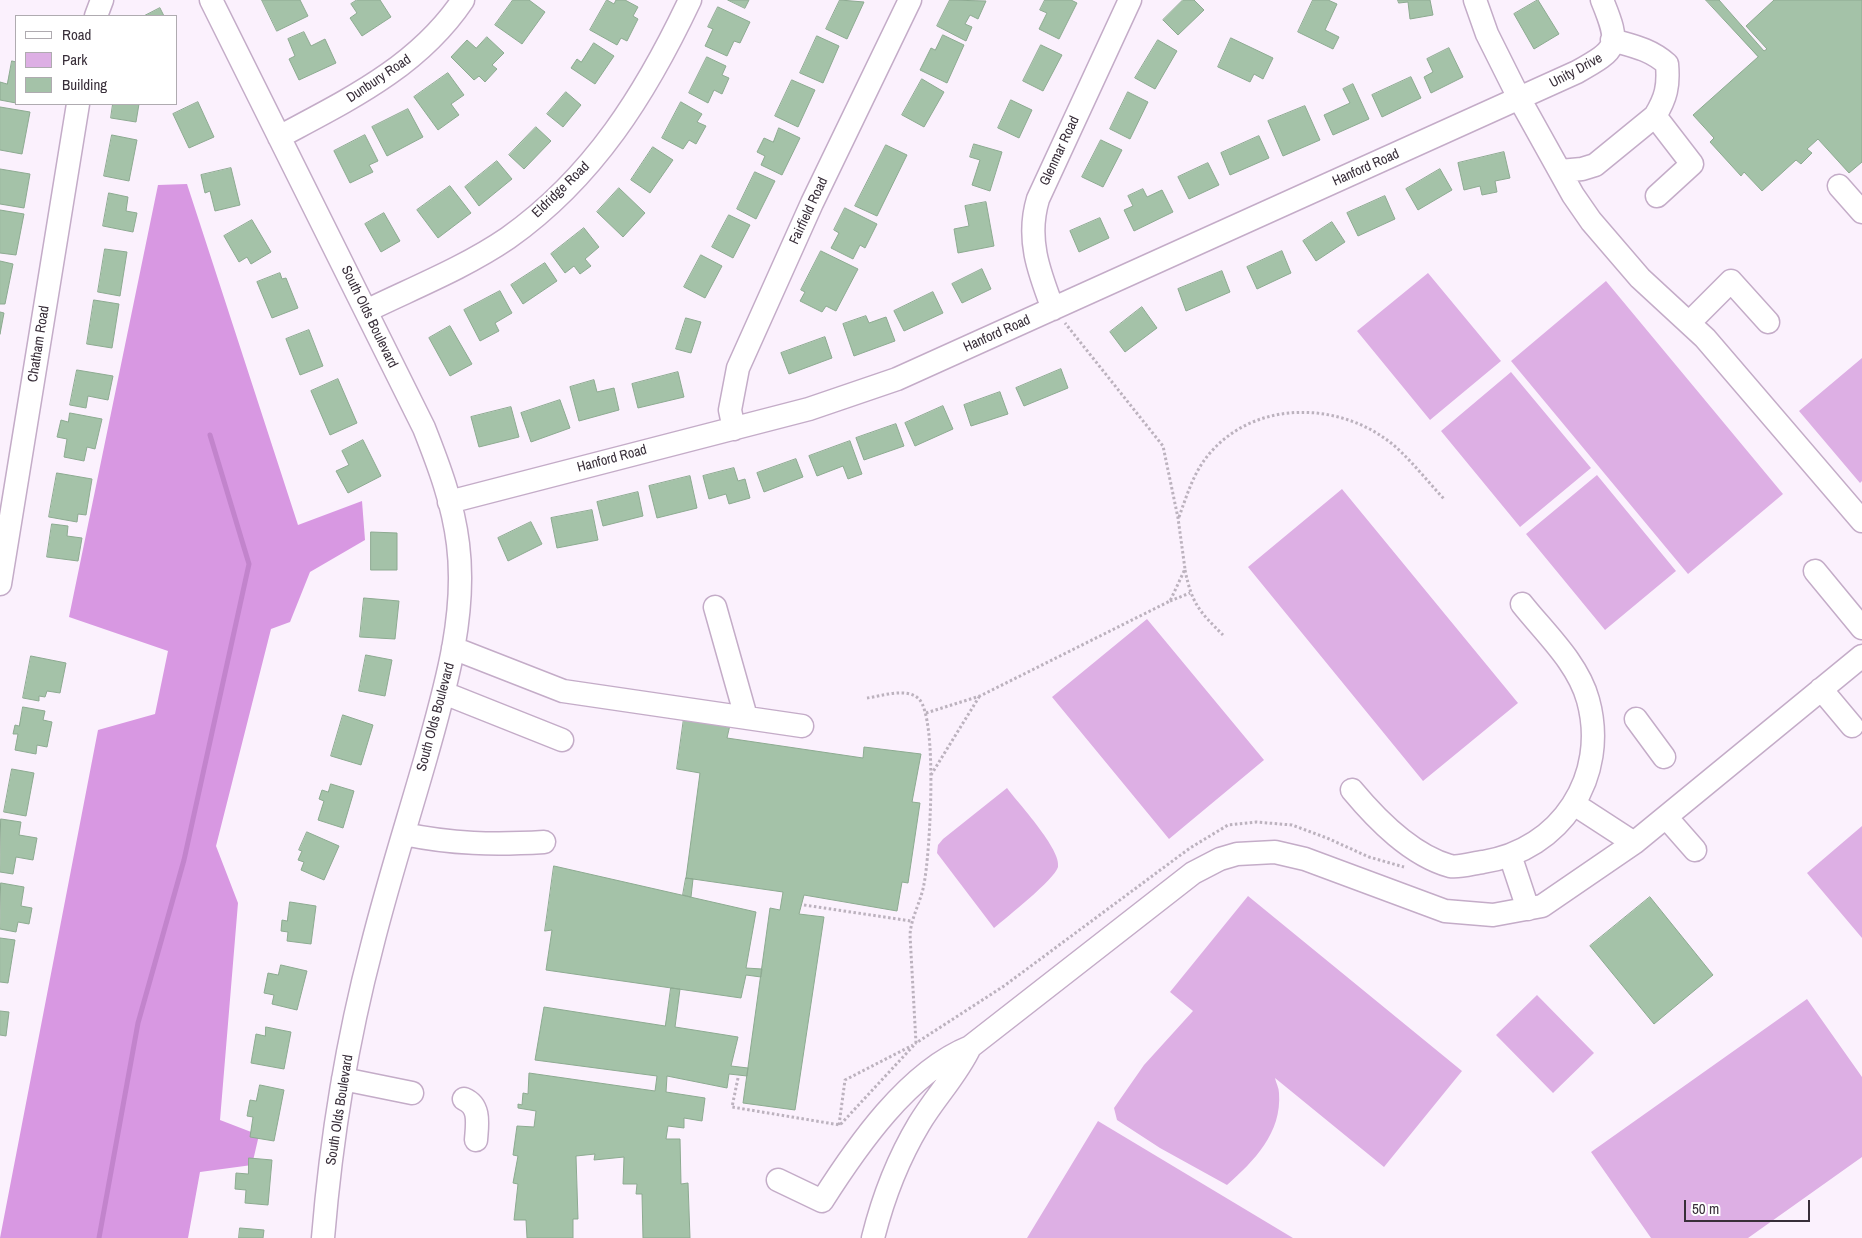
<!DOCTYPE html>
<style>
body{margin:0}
#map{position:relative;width:1862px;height:1238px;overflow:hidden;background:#fbf1fd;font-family:"Archivo Narrow",sans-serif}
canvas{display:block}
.legend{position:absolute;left:15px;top:15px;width:162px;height:90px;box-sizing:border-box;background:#fff;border:1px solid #afabb0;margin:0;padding:6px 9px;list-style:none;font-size:15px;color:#382e39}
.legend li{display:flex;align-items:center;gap:10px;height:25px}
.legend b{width:25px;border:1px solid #afabb0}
.scale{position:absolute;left:1684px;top:1200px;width:126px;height:22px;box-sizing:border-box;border:2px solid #382e39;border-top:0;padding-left:6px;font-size:15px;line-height:18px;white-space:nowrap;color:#382e39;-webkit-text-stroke:4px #fff;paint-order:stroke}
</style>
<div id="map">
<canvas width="1862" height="1238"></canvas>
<ul class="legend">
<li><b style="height:6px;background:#fff"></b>Road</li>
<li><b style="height:14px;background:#ddafe4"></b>Park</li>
<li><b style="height:14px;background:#a4c2a8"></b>Building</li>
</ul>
<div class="scale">50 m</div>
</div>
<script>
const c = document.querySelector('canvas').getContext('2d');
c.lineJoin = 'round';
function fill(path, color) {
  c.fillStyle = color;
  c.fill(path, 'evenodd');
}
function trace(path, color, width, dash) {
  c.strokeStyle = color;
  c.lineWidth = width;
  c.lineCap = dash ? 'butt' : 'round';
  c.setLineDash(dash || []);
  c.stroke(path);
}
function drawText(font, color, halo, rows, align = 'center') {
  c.font = font + ' "Archivo Narrow",sans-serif';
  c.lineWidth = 4.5;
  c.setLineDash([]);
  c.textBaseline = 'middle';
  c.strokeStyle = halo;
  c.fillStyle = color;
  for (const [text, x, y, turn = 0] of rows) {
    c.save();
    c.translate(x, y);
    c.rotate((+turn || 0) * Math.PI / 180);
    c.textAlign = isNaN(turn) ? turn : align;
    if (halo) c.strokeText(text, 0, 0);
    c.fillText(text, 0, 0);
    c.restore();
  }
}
const green = new Path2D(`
 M1428 273 1501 361 1430 420 1357 331Z
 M1606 281 1783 494 1688 574 1511 361Z
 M1862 358V481L1860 483 1799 411Z
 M1511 372 1591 468 1520 527 1441 431Z
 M1597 475 1676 571 1605 630 1526 534Z
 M1342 489 1518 703 1423 781 1248 567Z
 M1147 619 1264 760 1169 839 1052 697Z
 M1007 788C1018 803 1062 850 1058 867 1054 880 1007 917 994 928L937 853 938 845 943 839Z
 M1862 826V938L1807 873Z
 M1248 896 1462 1071 1384 1167 1275 1078C1276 1083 1279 1088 1279 1093 1282 1133 1254 1161 1227 1185L1160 1148 1117 1120 1114 1108 1144 1065 1193 1011 1170 992Z
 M1537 995 1594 1053 1553 1093 1496 1035Z
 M1807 999 1862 1077V1157L1748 1238H1651L1591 1152Z
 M1098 1121 1293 1238H1027Z`);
const forest = new Path2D(`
 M187 184 298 525 362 501 365 540 310 572 290 622 271 629 216 846 238 903 220 1120 259 1135 252 1165 200 1172 188 1238H0L98 730 155 714 168 651 69 617 158 185Z`);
const stream = new Path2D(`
 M99 1238 138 1023 184 860 249 564 210 435`);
const building = new Path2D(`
 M262 0H300L308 16 277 31Z
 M357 0H380L391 17 362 36 350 18 357 13 351 4Z
 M513 0H529L545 12 522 44 495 25Z
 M607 0 614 4 616 0H625L638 7 633 16 638 19 627 41 621 38 617 45 590 30Z
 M728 0H749L745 8Z
 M840 0 864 2 847 39 826 29Z
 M950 0 986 1 978 19 970 15 965 24 972 27 966 41 937 26Z
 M1045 0H1071L1077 3 1059 39 1039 29 1047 13 1040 10Z
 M1183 0H1194L1204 10 1178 35 1163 20Z
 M1313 0H1328L1337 4 1325 30 1339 37 1333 49 1298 32Z
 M1398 0H1430L1433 15 1410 19 1408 2 1399 3Z
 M1538 0 1559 34 1534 49 1514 14Z
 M1706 0H1719L1764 51 1767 49 1746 26 1774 0H1862V162L1849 173 1818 139 1807 149 1812 153 1801 164 1796 160 1762 191 1744 172 1741 176 1710 142 1714 138 1693 115 1758 57Z
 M718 7 750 22 740 43 734 41 727 56 705 46 713 29 708 27Z
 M160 8 164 16H144Z
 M304 32 311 46 325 39 336 63 299 80 289 59 295 56 288 39Z
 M943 35 964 45 947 83 920 70 931 48 935 50Z
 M817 36 839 46 823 83 800 73Z
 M487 37 504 53 492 65 497 69 485 82 479 76 474 80 451 57 467 40 476 48Z
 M1231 38 1273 58 1263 79 1254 74 1250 82 1218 67Z
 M1158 40 1177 51 1155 89 1135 78Z
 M594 43 614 56 595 84 571 68 577 59 581 62Z
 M1041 45 1062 55 1043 91 1023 81Z
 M1449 48 1463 77 1431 93 1424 77 1433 72 1427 59Z
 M707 57 726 66 722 75 729 78 722 94 714 90 708 103 689 93Z
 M12 61 16 62V103L0 100V82L7 84Z
 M448 73 464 95 451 104 459 115 438 130 414 97Z
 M1411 77 1421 98 1382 117 1372 95Z
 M922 79 944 92 924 127 902 115Z
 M792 80 815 90 798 127 775 116Z
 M1353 84 1369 119 1333 135 1324 115 1350 103 1343 89Z
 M566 92 581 105 563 127 547 114Z
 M1128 92 1148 102 1130 139 1110 129Z
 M1011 100 1032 110 1019 138 998 128Z
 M198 102 214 137 189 148 173 114Z
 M681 102 702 114 697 122 706 126 696 144 689 140 683 149 662 138Z
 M113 104H139L136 122 111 118Z
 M1305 106 1320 140 1283 156 1268 121Z
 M0 107 30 112 22 154 0 150Z
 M408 109 423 137 387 156 372 127Z
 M536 127 551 141 524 169 509 155Z
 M779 128 800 138 782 175 761 165 765 156 757 152 764 138 773 142Z
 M112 135 137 140 129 181 104 176Z
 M365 135 378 161 369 165 373 172 350 183 334 151Z
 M1259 136 1269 158 1230 175 1221 153Z
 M1101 140 1122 150 1103 187 1082 177Z
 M974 144 1002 152 990 191 972 185 980 160 970 157Z
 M886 145 907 155 877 216 855 206Z
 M653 147 673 160 650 193 631 180Z
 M1504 152 1510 178 1495 181 1497 192 1482 195 1480 186 1464 190 1458 163Z
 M497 161 512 179 479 206 465 187Z
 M1208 163 1219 185 1189 199 1178 177Z
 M231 168 240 205 215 211 210 191 205 193 201 175Z
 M0 169 30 174 24 208 0 204Z
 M1440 169 1452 190 1418 210 1406 189Z
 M755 172 775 181 756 219 737 209Z
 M450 186 471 213 438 238 417 210Z
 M619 188 645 213 623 237 597 212Z
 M1143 189 1147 197 1162 190 1173 212 1134 231 1124 210 1133 206 1128 196Z
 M109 193 128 197 126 211 137 213 133 232 103 226Z
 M1385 196 1395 219 1358 236 1347 213Z
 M986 202 994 246 958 253 954 229 969 226 965 206Z
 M845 208 877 224 865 248 860 245 853 259 831 248 839 233 834 230Z
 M0 210 24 214 16 255 0 253Z
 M384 213 400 241 381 252 365 224Z
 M729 215 750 225 733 258 712 247Z
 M1100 218 1109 238 1079 252 1070 231Z
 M252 220 271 252 251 264 247 257 239 262 224 236Z
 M1332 222 1345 242 1316 261 1303 241Z
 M584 228 599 247 585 259 591 266 580 274 574 266 565 273 551 254Z
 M105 249 127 252 120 296 98 292Z
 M821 251 858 269 836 311 826 306 822 312 800 301 805 292 801 290Z
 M1282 251 1291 273 1257 289 1247 267Z
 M701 255 722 266 705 298 684 287Z
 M0 261 13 264 5 304H0Z
 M545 263 557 281 523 304 511 285Z
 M982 269 991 289 962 303 952 284Z
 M1222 271 1230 292 1186 311 1178 289Z
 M280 273 282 279 286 278 298 308 272 318 257 282Z
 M500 291 512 313 495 323 499 331 480 341 464 310Z
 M933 292 943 313 904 331 894 311Z
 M94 300 119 304 112 348 87 344Z
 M1142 307 1157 328 1125 352 1110 332Z
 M0 312 4 313 0 334Z
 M866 316 869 323 886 317 895 341 854 356 843 324Z
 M686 318 701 322 691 353 676 349Z
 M450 326 472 364 450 376 429 338Z
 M309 330 323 366 300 375 286 339Z
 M825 337 832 358 789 374 781 353Z
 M1061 369 1068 388 1024 406 1016 388Z
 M77 370 113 376 108 400 88 396 86 408 70 405Z
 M678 372 684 397 638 408 632 384Z
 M338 379 357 423 330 435 311 391Z
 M594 380 597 392 614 388 619 410 579 421 570 387Z
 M1000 392 1008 414 971 426 964 405Z
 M560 400 570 428 531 442 521 413Z
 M943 406 953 429 915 446 905 423Z
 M511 407 519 437 479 447 471 417Z
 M70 413 102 419 95 449 87 447 84 461 64 457 67 439 57 437 61 420 68 422Z
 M896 424 904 446 864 460 856 438Z
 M363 440 381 476 348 493 336 471 349 465 342 451Z
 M850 441 862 474 848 479 843 466 817 476 809 456Z
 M796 459 803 477 764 492 757 473Z
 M734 468 738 481 745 479 750 498 729 504 726 494 709 499 703 476Z
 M57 473 92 479 86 515 78 514 77 522 49 517Z
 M690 476 697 508 657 518 649 486Z
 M638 492 643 516 603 526 597 502Z
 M592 510 598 540 557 548 551 518Z
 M531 522 542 544 508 561 498 538Z
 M52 524 68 526 67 536 82 538 78 561 47 557Z
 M371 532 397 533V570H371Z
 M364 598 399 601 395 639 360 637Z
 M366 655 392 660 385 696 359 691Z
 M31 656 66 663 60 693 47 691 45 697 39 696V701L23 698Z
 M23 707 45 711 43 720 52 722 47 747 37 745 36 754 15 750 18 734H13L15 725 19 726Z
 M343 715 373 725 361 765 331 756Z
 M684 718 730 725 727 738 863 758 864 747 921 754 912 802 920 803 908 883 902 882 897 911 804 895 799 914 824 917 795 1110 743 1103 770 908 780 910 783 892 686 878 700 773 677 769Z
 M12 769 34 773 26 816 4 812Z
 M331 784 354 791 343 828 318 820 324 801 319 799 322 790 328 792Z
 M1 819 21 822 19 835 37 838 33 860 16 857 13 874 0 872Z
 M307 832 339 846 324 880 301 870 304 862 298 860 302 851 299 850Z
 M554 866 756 912 746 968 762 969 761 977 746 975 741 998 546 970 552 930 545 931Z
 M686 878 693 879 691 897 683 895Z
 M1 883 24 887 21 906 32 908 29 924 18 922 16 932 0 929Z
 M1650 897 1713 975 1654 1024 1590 946Z
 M290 902 316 906 311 944 287 941 288 932 281 931 282 920 287 921Z
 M0 938 15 940 8 983 0 982Z
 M281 965 307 971 297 1010 272 1004 274 995 264 993 268 973 278 975Z
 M671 988 680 989 675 1027 738 1037 731 1066 748 1068 747 1076 729 1074 727 1088 667 1076 666 1092 705 1098 702 1121 684 1118V1128L668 1126 666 1139H680L681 1184 688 1183 690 1238H643L642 1194H636L637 1184H623L624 1157 594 1160 595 1154 576 1156 578 1219H573V1238H527L526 1220H514L518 1184 513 1183 518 1156 513 1155 517 1126 534 1127 536 1111 518 1108V1104L522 1105 523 1093 528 1094 529 1073 655 1091 657 1076 535 1060 544 1007 665 1026Z
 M0 1011 9 1012 6 1036 0 1035Z
 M266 1027 291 1032 284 1069 251 1063 256 1034 265 1036Z
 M260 1085 284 1090 274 1141 250 1137 253 1117 247 1116 250 1100 256 1101Z
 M249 1158 272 1160 268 1205 245 1203 246 1190 235 1189 236 1173 248 1174Z
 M240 1228 264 1230 263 1238H239Z`);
const path = new Path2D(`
 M1179 517C1187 495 1194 471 1210 453 1258 397 1347 402 1398 449 1415 465 1429 483 1445 500
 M1185 570C1192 604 1199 611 1223 635
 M1170 601 1190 593
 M867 698C882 696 907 687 919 699 938 719 930 854 924 884 921 902 911 917 910 935L916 1043 1004 986 1190 848 1228 825 1256 822 1292 825 1327 838 1369 857 1404 867
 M926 713 980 696 1170 601 1185 569 1178 518 1163 446 1065 323
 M931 775 979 697
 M804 905 911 921
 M738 1078 732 1107 840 1125 916 1043
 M839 1125 845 1080 913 1045`);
const minor = new Path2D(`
 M211 0 424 428C439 466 453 503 458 544 467 616 445 689 426 757 408 820 388 882 372 946 347 1041 331 1140 323 1238
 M1475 0 1487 34 1519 98 1573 195 1591 221 1640 278 1705 338 1862 521
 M96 16 102 0
 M1612 40C1633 46 1650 49 1667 64 1669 86 1666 98 1655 116L1692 164 1657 196
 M279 137C348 100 418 67 463 0
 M1560 171 1582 169 1595 165 1655 116
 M1839 186 1862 212
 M1053 309C1039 272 1026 239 1038 199L1130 0
 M366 311C413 288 464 268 508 238 594 177 646 93 690 0
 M1689 323 1731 281 1768 322
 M734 429 730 410 738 368 812 203 910 0
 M449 502 809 409 897 379 1577 72C1618 49 1621 46 1602 0
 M1815 571 1862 628
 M0 584 78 104
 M715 607 746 717
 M453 648 563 691 802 726
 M1821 689 1852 726
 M444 693 562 740
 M1636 719 1664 757
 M1352 790C1377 820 1411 855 1450 866 1459 868 1474 863 1483 862 1561 850 1609 776 1588 700 1578 663 1545 633 1522 604
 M1574 804 1634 843
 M1666 817 1695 850
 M404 834C452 844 494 845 544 842
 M1510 855 1528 909
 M343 1079 412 1093
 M464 1099C481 1106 477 1125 476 1140
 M778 1180 822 1201C857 1146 908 1072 970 1047
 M873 1238C883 1198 898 1159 919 1124 935 1097 957 1075 970 1047L1193 873 1220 859 1237 854 1275 852 1305 859 1445 911 1493 915 1542 906 1634 843 1862 656`);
const streetNames = [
 ["Unity Drive",1576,71,-28],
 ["Dunbury Road",379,79,-34],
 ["Glenmar Road",1060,151,-65],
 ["Hanford Road",1366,168,-24],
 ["Eldridge Road",561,190,-44],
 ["Fairfield Road",809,211,-65],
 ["South Olds Boulevard",369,317,64],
 ["Hanford Road",997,334,-24],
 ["Chatham Road",39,344,-81],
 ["Hanford Road",612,459,-15],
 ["South Olds Boulevard",436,717,-75],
 ["South Olds Boulevard",340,1110,-81]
];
fill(green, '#ddafe4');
fill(forest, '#d898e2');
trace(stream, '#c284cc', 5);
fill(building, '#a4c2a8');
trace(building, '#8daa91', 1);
trace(minor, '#c4acc8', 25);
trace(path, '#bcb2be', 3, [2.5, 2.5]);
trace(minor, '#fff', 22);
drawText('14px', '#382e39', '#fff', streetNames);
</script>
